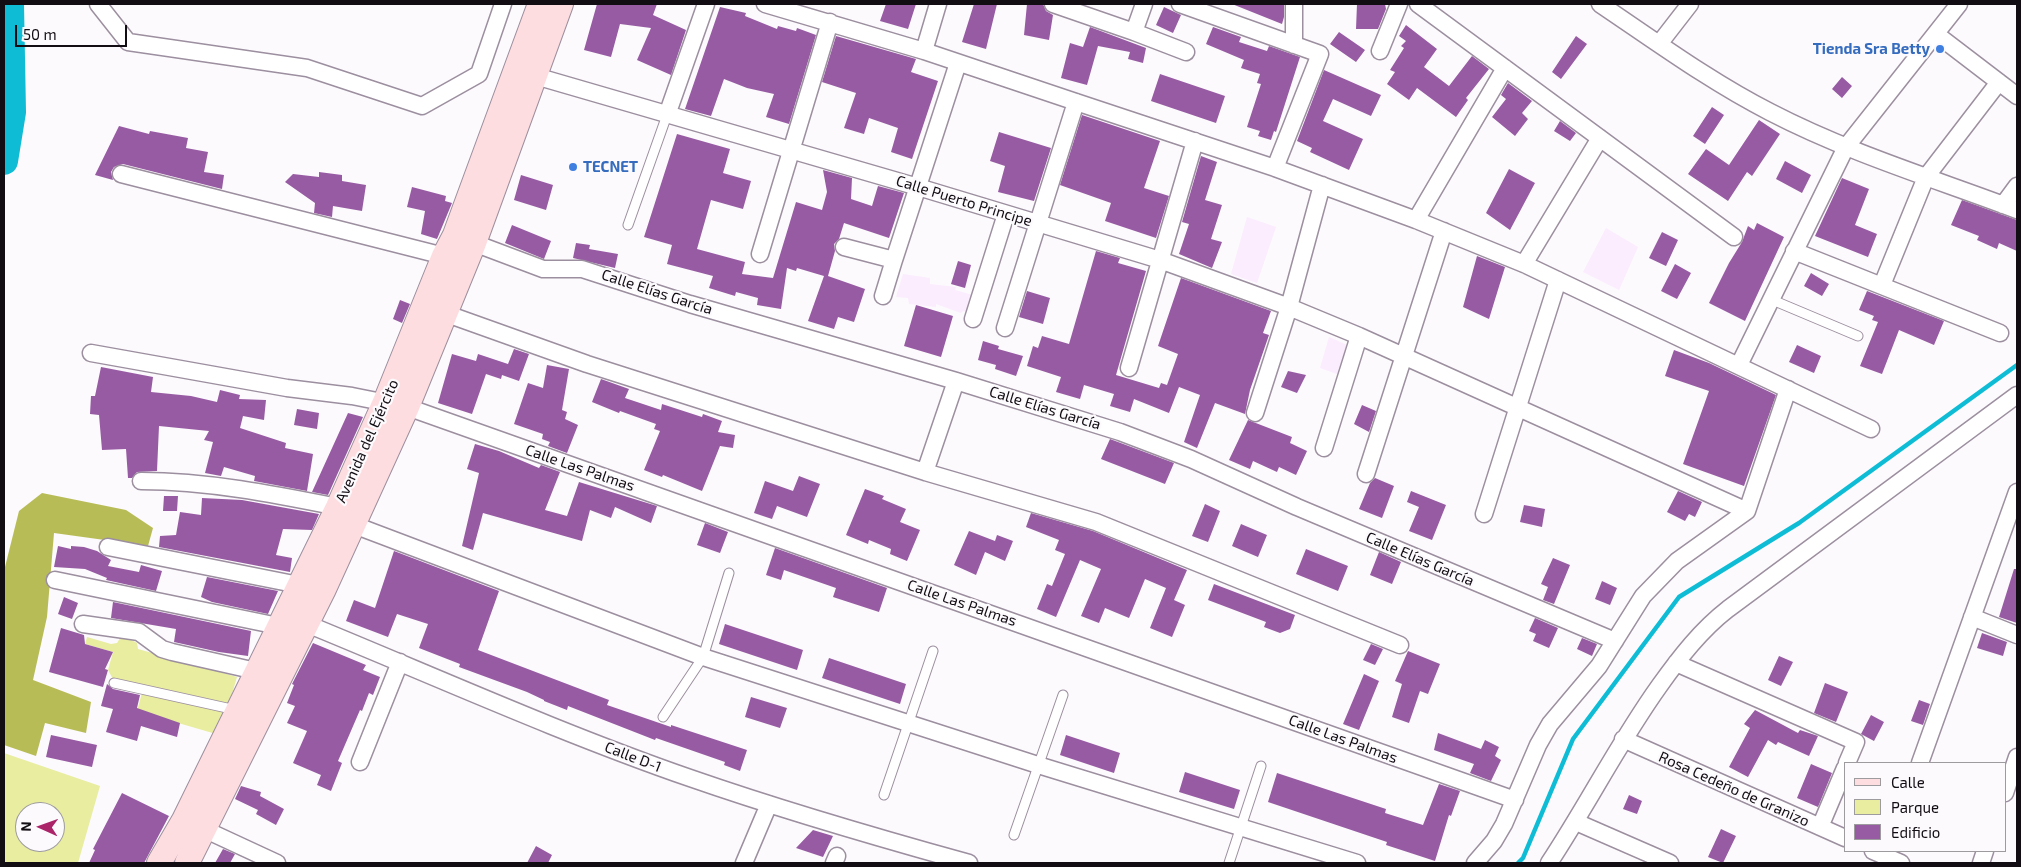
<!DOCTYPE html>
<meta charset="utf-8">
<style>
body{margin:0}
#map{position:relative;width:2021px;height:867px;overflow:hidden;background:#fcfafd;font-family:"Exo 2",sans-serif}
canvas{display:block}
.frame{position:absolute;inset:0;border:5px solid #120d13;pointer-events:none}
.legend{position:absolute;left:1844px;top:762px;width:162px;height:90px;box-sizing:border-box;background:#fcfafd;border:1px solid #9e9b9f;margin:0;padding:6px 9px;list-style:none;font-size:15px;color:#120d13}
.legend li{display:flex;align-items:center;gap:10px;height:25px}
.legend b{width:25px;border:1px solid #9e9b9f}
.north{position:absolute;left:15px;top:802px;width:50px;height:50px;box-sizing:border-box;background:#fcfafd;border:1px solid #9e9b9f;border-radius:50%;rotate:272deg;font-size:14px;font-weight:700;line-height:20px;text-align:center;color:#120d13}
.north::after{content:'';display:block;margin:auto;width:18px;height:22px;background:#ab246a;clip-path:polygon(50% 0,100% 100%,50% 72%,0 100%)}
.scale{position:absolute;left:15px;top:25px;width:112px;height:22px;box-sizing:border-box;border:2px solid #120d13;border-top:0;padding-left:6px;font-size:15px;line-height:18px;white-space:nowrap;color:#120d13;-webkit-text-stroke:4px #fcfafd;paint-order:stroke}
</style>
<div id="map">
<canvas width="2021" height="867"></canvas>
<div class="frame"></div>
<ul class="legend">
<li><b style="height:6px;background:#fedde0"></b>Calle</li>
<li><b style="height:14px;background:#e8eda0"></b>Parque</li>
<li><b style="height:14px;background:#975ba3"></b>Edificio</li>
</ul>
<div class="north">N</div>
<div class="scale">50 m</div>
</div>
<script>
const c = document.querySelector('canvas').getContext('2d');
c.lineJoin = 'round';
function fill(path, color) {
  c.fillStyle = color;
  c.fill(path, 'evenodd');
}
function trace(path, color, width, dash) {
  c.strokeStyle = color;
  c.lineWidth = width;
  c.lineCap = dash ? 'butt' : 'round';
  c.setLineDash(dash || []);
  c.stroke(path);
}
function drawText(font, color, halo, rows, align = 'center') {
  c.font = font + ' "Exo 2",sans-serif';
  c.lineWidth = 4.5;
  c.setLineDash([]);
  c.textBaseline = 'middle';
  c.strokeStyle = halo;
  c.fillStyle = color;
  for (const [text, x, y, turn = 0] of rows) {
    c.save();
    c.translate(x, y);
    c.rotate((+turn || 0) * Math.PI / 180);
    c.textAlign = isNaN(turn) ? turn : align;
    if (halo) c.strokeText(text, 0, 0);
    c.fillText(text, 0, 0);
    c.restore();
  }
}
const built = new Path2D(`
 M1247 217 1276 227 1257 283 1231 274Z
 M1606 228 1638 247 1619 290 1583 272Z
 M903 274 930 278V284L956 287 955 290 980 297 976 313 963 311 961 313 936 304V307L909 304 908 298 896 297Z
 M1329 337 1347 345 1337 374 1320 368Z`);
const green = new Path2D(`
 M122 635 137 643 138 649 237 677 229 704H225L227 711 216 734 137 711 143 689 114 681 108 670 113 652 85 644 87 637 111 644 117 643Z
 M4 753 100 786 78 863H4ZM25 812H55V842H25Z`);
const forest = new Path2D(`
 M42 493 126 510 153 528 148 546 54 533 47 617 33 680 91 702 86 733 45 723 36 756 4 745V571L19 511Z`);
const stream = new Path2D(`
 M1518 863 1523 858 1573 739 1679 597 1799 523 2017 365`);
const river = new Path2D(`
 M4 161 12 112 10 4`);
const building = new Path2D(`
 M597 4H657L653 15 686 30 671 75 637 60 651 28 620 24 611 57 584 50Z
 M886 4H916L908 29 880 21Z
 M974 4H997L986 49 962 42Z
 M1027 4H1043L1046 11 1053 15 1049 40 1024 35Z
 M1232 4H1284V17L1282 24Z
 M1357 4H1385L1386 9 1378 29H1356Z
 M720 7 746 13 745 16 777 29 778 26 796 31 797 28 816 35 789 124 766 117 774 94 747 88 724 79 711 116 685 109Z
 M1164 7 1181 15 1173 33 1156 25Z
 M1406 25 1437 49 1424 67 1449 86 1472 56 1489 69 1466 98 1468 100 1456 117 1417 88 1409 100 1387 84 1395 72 1390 70 1404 48 1401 46 1406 41 1399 36Z
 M1090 27 1146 48 1143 63 1128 59 1130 52 1098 46 1087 85 1061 78 1070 43 1083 47Z
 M1213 27 1241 37 1239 42 1267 51 1269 46 1300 57 1276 132 1274 131 1271 140 1258 136 1260 131 1247 127 1261 84 1257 83 1260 74 1241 68 1244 60 1206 44Z
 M1339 32 1365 50 1356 62 1330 44Z
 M836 36 916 59 911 72 938 81 912 159 891 152 898 128 869 118 864 134 844 128 856 93 822 82Z
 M1576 36 1587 44 1561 79 1552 72Z
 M1324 70 1381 95 1371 116 1333 99 1323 121 1363 139 1349 170 1310 152 1312 148 1297 141Z
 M1160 74 1225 96 1216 123 1151 101Z
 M1842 77 1852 86 1842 98 1832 89Z
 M1508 83 1532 101 1522 113 1528 119 1515 136 1492 117 1506 99 1501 95Z
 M1712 107 1724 115 1705 144 1693 136Z
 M1082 115 1160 141 1144 188 1169 196 1156 238 1105 221 1111 203 1060 185Z
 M1759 120 1780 134 1752 176 1747 172 1728 201 1688 174 1706 149 1729 165Z
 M1560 121 1576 133 1570 141 1554 131Z
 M119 126 149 134 150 131 188 138 186 148 208 152 204 172 224 175 222 189 123 164 114 167 111 172 113 180 95 175Z
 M999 132 1051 148 1034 201 998 192 1005 166 990 161Z
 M677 134 730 149 723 173 751 181 743 209 711 200 697 249 745 262 742 274 773 278 796 202 822 210 827 192 823 170 852 178 851 199 872 206 878 186 904 193 889 238 844 223 839 239 834 244 835 251 828 276 865 289 854 322 838 317 834 329 808 321 824 276 797 268 796 271 787 268 781 309 757 305 758 298 736 292 735 296 709 288 713 276 667 264 672 245 644 237Z
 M1201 156 1217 162 1205 200 1222 205 1211 239 1222 242 1212 268 1179 254 1189 224 1182 222Z
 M1785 161 1811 175 1802 193 1776 179Z
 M1509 169 1535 183 1510 230 1486 213Z
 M319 172 342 175V181L366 185 362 211 333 206 332 217 314 213 315 203 285 182 293 174 319 177Z
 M521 175 553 185 546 210 514 200Z
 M1842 178 1869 189 1855 225 1877 234 1868 257 1815 236Z
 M412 187 446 196 445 201 452 203 437 239 421 234 425 211 407 207Z
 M1962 200 2017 220V251L1999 243 1997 249 1977 240 1979 236 1951 225Z
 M1757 223 1784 237 1745 321 1709 303 1729 263 1742 242 1748 226 1754 230Z
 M512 225 551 241 544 259 505 243Z
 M1662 232 1678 240 1666 266 1649 258Z
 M576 243 590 245 589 249 618 254 615 268 573 258Z
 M1096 251 1120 258 1118 263 1146 271 1116 375 1159 388 1161 383 1167 385 1178 354 1158 346 1181 278 1271 311 1263 333 1269 335 1250 390 1245 414 1215 403 1197 448 1184 442 1200 395 1179 387 1169 413 1134 399 1130 412 1110 406 1114 394 1084 385 1080 399 1056 392 1061 377 1027 366 1033 346 1038 348 1042 336 1069 344Z
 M1477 256 1505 267 1489 319 1463 307Z
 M958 261 971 265 965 288 951 284Z
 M1675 264 1691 273 1677 299 1661 291Z
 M1811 273 1829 284 1822 296 1804 286Z
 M1027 291 1050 298 1043 324 1019 317Z
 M1867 291 1944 321 1934 345 1899 330 1882 374 1860 366 1878 322 1872 320 1874 316 1859 310Z
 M400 300 410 304 402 323 393 319Z
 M916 305 953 316 941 357 904 346Z
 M983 341 999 346 998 349 1023 356 1016 376 995 369 996 365 978 360Z
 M1797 345 1821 356 1814 373 1789 362Z
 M514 349 529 354 519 381 502 375 501 379 486 374 472 414 438 403 452 354 476 361 478 354 508 364Z
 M1674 350 1709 363 1776 395 1744 486 1683 464 1709 391 1665 376Z
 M547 365 569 369 562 410 567 412 565 419 578 425 567 453 548 446 550 442 542 439 543 434 514 424 528 383 543 388Z
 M101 367 153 377 151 392 191 396 217 402 220 390 240 395 239 399 266 400 264 420 243 416 240 428 286 443 285 448 313 454 307 491 254 481 255 476 224 467 221 476 205 473 213 442 204 440 209 431 159 426 157 471 137 472 132 478H128L126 449 102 450 99 415 90 414 91 396H95Z
 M1288 371 1306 375 1297 393 1281 387Z
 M601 379 629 389 625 398 661 410 662 404 702 417 703 414 722 421 718 432 735 435 733 448 720 446 702 491 663 475 662 477 644 470 660 431 654 429 656 424 620 411 619 413 592 402Z
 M1362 405 1376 411 1369 432 1354 424Z
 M297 409 319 413 317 429 294 425Z
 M348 413 363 417 328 495 312 492Z
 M1248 420 1292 437 1290 443 1307 451 1296 475 1279 467 1277 472 1253 461 1250 469 1229 460Z
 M1110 439 1174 463 1165 484 1101 459Z
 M475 444 499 451 539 468 541 465 560 472 545 510 567 516 579 482 657 506 651 523 615 507 611 518 590 510 582 541 483 513 473 550 462 546 479 473 467 469Z
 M799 476 820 484 807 517 777 506 772 519 754 513 765 481 793 491Z
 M1375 478 1394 486 1382 518 1359 509 1370 483Z
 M865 489 884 496 882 499 906 509 900 522 920 530 907 561 890 554 891 549 869 540 868 544 846 535Z
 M1411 491 1446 505 1432 540 1409 531 1419 507 1407 502Z
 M1678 491 1702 502 1695 517 1689 514 1685 521 1667 512Z
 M164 496H178L177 511H163Z
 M202 498 242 500 319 514 312 530 283 529 276 555 292 558 290 572 159 547 160 536 176 535 180 512 201 515Z
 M1205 504 1220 511 1208 542 1192 536Z
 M1524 505 1545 509 1542 527 1520 522Z
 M1031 513 1093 531 1187 570 1174 600 1185 605 1172 637 1150 628 1166 588 1145 579 1129 618 1105 608 1099 623 1081 616 1101 569 1080 560 1056 617 1037 609 1047 584 1052 586 1065 554 1055 550 1059 540 1026 527Z
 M705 523 728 532 720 553 697 545Z
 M1241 524 1267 535 1258 557 1232 546Z
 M969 531 995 541 997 535 1013 541 1005 561 985 552 976 575 954 565Z
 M58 546 71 549V546L84 547 97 551 111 560 108 566 139 572 141 565 162 571 156 591 106 580 107 578 85 569 54 567Z
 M775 548 887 588 879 612 833 597 836 588 784 570 781 580 766 575Z
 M1306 549 1348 566 1338 591 1296 574Z
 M394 551 499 591 478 650 609 700 607 705 671 727V725L747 750 740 771 724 765 725 762 656 738 655 740 568 706 567 710 544 701V700L527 692 459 667 460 664 419 648 428 624 397 614 388 637 346 621 354 600 375 608Z
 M1379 552 1401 562 1392 584 1370 575Z
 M1553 558 1570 565 1554 604 1543 600 1548 587 1541 584Z
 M2014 569H2017V623L1999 617Z
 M207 577 278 591 268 614 212 602 201 597Z
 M1602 581 1617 588 1610 605 1595 599Z
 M1214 584 1295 615 1290 629 1280 633 1264 627 1266 622 1208 600Z
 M64 597 78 603 72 619 58 614Z
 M113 602 251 631 248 656 219 652 174 642 176 629 111 618Z
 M1535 618 1558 628 1549 648 1533 641 1536 634 1529 631Z
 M725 624 803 650 797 670 719 644Z
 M61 628 84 635 85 644 113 652 105 669 108 670 103 687 49 672Z
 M1982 633 2007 642 2003 656 1977 648Z
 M1582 638 1597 644 1592 656 1577 649Z
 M313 643 366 665 363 670 380 677 373 695 369 693 362 711 360 710 338 761 342 763 331 791 317 785 321 775 293 763 307 731 287 723 295 706 287 703 294 685 292 684Z
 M1371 644 1383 649 1375 665 1363 660Z
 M1408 651 1440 664 1428 694 1420 691 1409 723 1392 717 1402 684 1395 681Z
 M1779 656 1793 662 1781 686 1768 680Z
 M829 658 906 684 900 704 822 678Z
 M1364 674 1379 681 1359 730 1343 724Z
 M1825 683 1848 692 1836 722 1814 713Z
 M107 684 113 689 140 695 137 708 180 723 177 737 141 726 137 741 106 732 113 709 101 706Z
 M751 697 787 708 780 728 745 717Z
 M1919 700 1930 704 1923 725 1911 721Z
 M1755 710 1798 733 1800 730 1818 736 1809 756 1778 742 1776 745 1768 740 1748 777 1729 767 1750 728 1744 724Z
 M1871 715 1884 722 1874 741 1861 734Z
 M1438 733 1481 749 1485 740 1499 747 1495 756 1501 760 1491 781 1470 773 1474 764 1434 750Z
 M51 735 97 745 92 767 46 757Z
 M1066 735 1120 753 1114 773 1060 755Z
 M1811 764 1832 773 1818 807 1797 798Z
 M1185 772 1240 790 1234 809 1179 792Z
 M1277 773 1386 809 1385 813 1423 825 1439 784 1460 791 1451 816 1449 815 1435 861 1386 845 1387 842 1268 802Z
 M241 786 261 792 260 796 284 809 276 825 256 814 258 810 235 799Z
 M122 793 169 816 144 863H89L95 850 93 849Z
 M1629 795 1642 801 1637 814 1623 809Z
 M1721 829 1736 836 1723 863 1708 857Z
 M813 830 833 836 823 857 796 848Z
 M536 846 552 855 548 863H527Z
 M223 849 235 854 230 863H215Z`);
const lane = new Path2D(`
 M628 225 667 115
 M1770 299 1858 336
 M114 683 236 710
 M663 717 703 657 729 573
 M884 795 933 651
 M1014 835 1063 695
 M1229 863 1261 766`);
const street = new Path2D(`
 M98 4 128 42 307 68 422 106 479 74 503 4
 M765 4 924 51 1076 102 1275 168 1416 220 1524 264 1871 429
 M1053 4 1134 32 1144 4
 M1180 4 1320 54 1275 168
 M1294 4V45
 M1418 4 1734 237
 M1600 4C1655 41 1711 82 1770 112 1849 153 1935 179 2017 210
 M1134 32 1186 52
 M1936 34 2017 96
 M1659 44 1690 4
 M924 51 938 4
 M1380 51 1399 4
 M525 73 918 187 1160 260 1289 307 1359 336 1747 511
 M667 115 706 4
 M121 174 444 256
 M2003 205 2017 186
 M1416 220 1505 68
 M466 240 543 269H582L690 304 956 381 1120 432 1191 459 1297 507 1615 641
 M844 247 894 260 958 63
 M1794 251 2000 333
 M760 254 830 22
 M1524 264 1600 138
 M1882 285 1926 177 1999 82
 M883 296 894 260
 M447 314 587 364 925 472 1096 522 1400 645
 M973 319 1006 214
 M1005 328 1076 102
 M91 353 287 388 352 396 407 407 1515 800
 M1739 365 1846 147 1959 4
 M1129 368 1195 141
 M1255 413 1289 307 1322 185
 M1324 448 1359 336
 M925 472 956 381
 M1366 474 1444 231
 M141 481C207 481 273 494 338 507
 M1484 514 1558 280
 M354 525 703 657 1038 765 1357 863
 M108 547 309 587
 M55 580 288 628
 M1972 617 2017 635
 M83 624 139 632 162 649 172 652 256 671
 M307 624C434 676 560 733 690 778 782 810 875 837 969 863
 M1676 663 1856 742 1847 763
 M1623 739 1845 838
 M360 762 400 662
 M1920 763 2017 492
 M2005 793 2017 757
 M1576 822 1670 863
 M195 825 277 863
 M1820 827 1845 768
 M1873 851 1901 863
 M744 863 769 804
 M834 863 837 856
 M1475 863 1494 841 1504 824 1538 745 1550 724 1599 666 1643 596 1677 561 1747 511 1788 389
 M1549 863C1588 804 1619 742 1660 685 1680 657 1701 630 1728 609L2017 395
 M1981 863 1985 851`);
const secondary = new Path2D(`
 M159 863 184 820 338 507 385 402 444 256 455 235 540 4
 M187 863 323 591 407 407 474 243 561 4`);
const markers = [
 [1940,49,5,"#3f7fe0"],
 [573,167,5,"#3f7fe0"]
];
const shopNames = [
 ["Tienda Sra Betty",1930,49],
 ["TECNET",583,167,"left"]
];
const streetNames = [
 ["Calle Puerto Principe",964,201,17],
 ["Calle Elías García",657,292,18],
 ["Calle Elías García",1045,408,17],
 ["Avenida del Ejército",367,441,-66],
 ["Calle Las Palmas",580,468,19],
 ["Calle Elías García",1420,559,23],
 ["Calle Las Palmas",962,603,19],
 ["Calle Las Palmas",1343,739,20],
 ["Calle D-1",633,757,21],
 ["Rosa Cedeño de Granizo",1734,789,24]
];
fill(built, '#fbecfe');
fill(green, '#e8eda0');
fill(forest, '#b8bc57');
trace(stream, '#0ebdd5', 4.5);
trace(river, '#0ebdd5', 28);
fill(building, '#975ba3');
trace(lane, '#9c8f9f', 11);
trace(street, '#9c8f9f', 19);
trace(secondary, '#9c8f9f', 26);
trace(lane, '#fff', 9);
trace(street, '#fff', 16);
trace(secondary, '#fedde0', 24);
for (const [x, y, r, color] of markers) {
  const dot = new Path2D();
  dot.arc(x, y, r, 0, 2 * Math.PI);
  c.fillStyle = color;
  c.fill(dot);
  trace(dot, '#fcfafd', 2);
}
drawText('bold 15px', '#366cbe', '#fcfafd', shopNames, 'right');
drawText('15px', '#120d13', '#fcfafd', streetNames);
</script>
